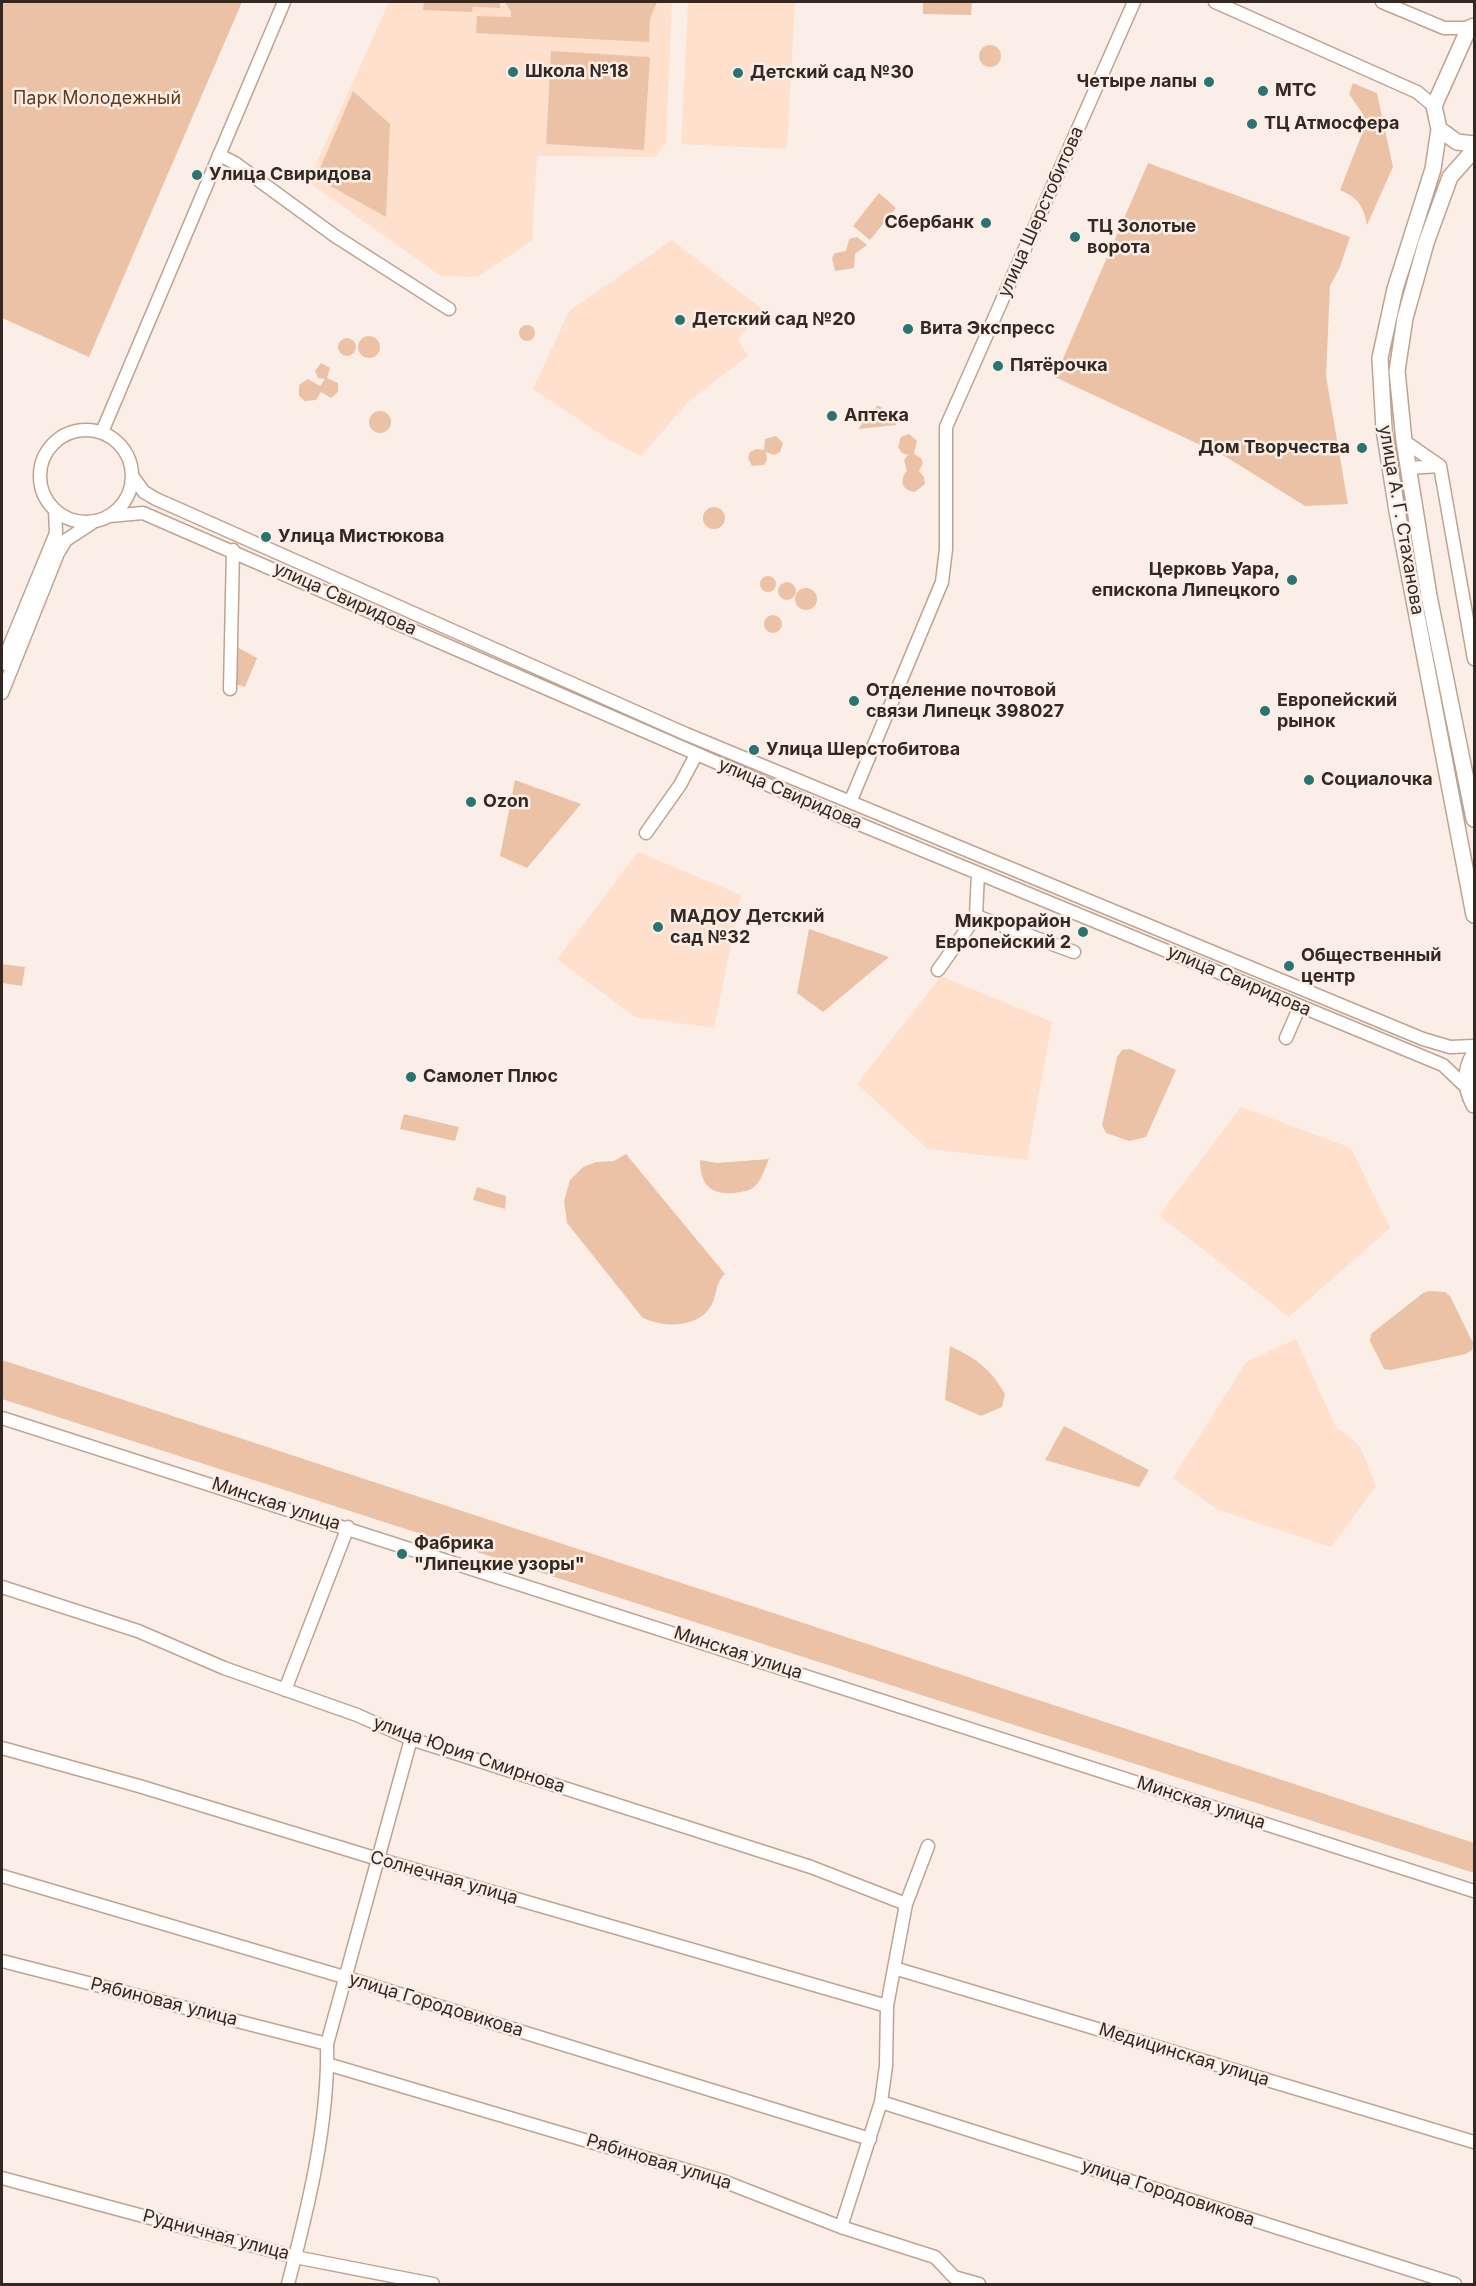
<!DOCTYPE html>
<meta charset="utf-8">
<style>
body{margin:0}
#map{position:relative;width:1476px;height:2286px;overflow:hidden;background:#faeee7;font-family:Inter,sans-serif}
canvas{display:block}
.frame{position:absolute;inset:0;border:3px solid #342922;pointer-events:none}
</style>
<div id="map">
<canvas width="1476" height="2286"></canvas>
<div class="frame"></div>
</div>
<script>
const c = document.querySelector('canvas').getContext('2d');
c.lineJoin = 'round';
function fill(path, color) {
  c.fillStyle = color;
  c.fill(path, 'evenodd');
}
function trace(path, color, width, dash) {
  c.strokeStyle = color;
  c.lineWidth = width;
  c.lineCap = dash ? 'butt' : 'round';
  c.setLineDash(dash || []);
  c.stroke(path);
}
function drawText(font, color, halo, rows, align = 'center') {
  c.font = font + ' Inter,sans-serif';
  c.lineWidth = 5;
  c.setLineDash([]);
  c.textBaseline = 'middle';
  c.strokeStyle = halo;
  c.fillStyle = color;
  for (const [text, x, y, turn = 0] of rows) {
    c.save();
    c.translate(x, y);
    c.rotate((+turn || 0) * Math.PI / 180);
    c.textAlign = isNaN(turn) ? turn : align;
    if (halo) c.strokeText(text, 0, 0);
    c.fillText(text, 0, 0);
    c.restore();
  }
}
const built = new Path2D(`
 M389 2H672L666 143 656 157 537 156 532 241 477 277 441 276 308 182Z
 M688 2H795L787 149 681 144Z
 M672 240 762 309 738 340 748 356 688 402 641 456 608 439 533 389 569 311Z
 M638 852 741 895 714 1028 635 1017 557 959Z
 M941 976 1052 1022 1027 1160 928 1149 857 1084Z
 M1241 1107 1351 1148 1390 1228 1289 1317 1159 1215Z
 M1296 1339 1336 1427 1360 1446 1376 1486 1331 1547 1216 1509 1173 1478 1246 1362Z`);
const green = new Path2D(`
 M2 2H242L89 357 2 318Z
 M424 2H500V8L473 7 472 12 423 10Z
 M505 2H657L650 19 649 42 476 33 477 16 511 17V12Z
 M923 2H972L971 15 923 14Z
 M979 56a11 11 0 1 1 22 0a11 11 0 1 1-22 0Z
 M551 51 650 57 644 150 546 144Z
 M1353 83 1377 93 1393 167 1367 225C1363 205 1358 198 1340 190L1365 126 1363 114 1349 94Z
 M353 91 390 124 386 217 316 178Z
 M1148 163 1350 237 1340 267 1330 286 1326 376 1348 504 1305 506 1226 457 1055 377Z
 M879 193 896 208 870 240 853 226Z
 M857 237 867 245 855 254 854 268 835 271 832 258 835 253 846 251 849 239Z
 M519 333a8 8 0 1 1 16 0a8 8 0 1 1-16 0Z
 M358 347a11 11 0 1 1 22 0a11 11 0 1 1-22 0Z
 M338 347a9 9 0 1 1 18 0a9 9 0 1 1-18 0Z
 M321 363 330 368 327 378 338 383V392L331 398 321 392 316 400 305 401 299 396V385L308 379 320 386 325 379 318 378 315 371Z
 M878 405 896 419V425L858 429Z
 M369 422a11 11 0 1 1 22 0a11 11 0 1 1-22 0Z
 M909 434 917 441 914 454 921 458 923 463 919 471 924 477 925 484 915 492C903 491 898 481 907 471L904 460 908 455 902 453 898 447 901 437Z
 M776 436 783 443 780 452 774 455 766 452 767 460 764 465 752 466 748 458 750 452 756 449 764 450 765 439Z
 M703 518a11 11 0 1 1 22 0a11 11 0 1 1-22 0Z
 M760 584a8 8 0 1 1 16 0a8 8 0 1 1-16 0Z
 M778 591a9 9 0 1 1 18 0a9 9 0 1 1-18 0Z
 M795 599a11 11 0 1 1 22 0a11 11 0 1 1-22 0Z
 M764 624a9 9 0 1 1 18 0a9 9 0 1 1-18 0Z
 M237 647 257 658 245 687 236 684Z
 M515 780 581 804 527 868 500 856Z
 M809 929 889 957 823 1012 797 993Z
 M2 964 25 967 22 986 2 983Z
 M1130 1049 1176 1070 1146 1137 1129 1141 1106 1133 1102 1125 1117 1057 1122 1050Z
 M404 1114 459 1127 455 1141 400 1129Z
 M626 1154 725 1274C714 1284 718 1297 709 1309 695 1328 661 1328 642 1317L567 1223 564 1201 570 1180 583 1167 596 1162 614 1161Z
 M769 1159C765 1168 762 1179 756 1185 751 1191 742 1192 734 1193 710 1195 700 1184 700 1160L717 1163Z
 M477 1187 506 1196 505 1209 473 1200Z
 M1429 1291 1445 1292 1450 1296 1473 1343 1472 1350 1466 1354 1390 1370 1384 1369 1370 1341 1371 1334 1423 1293Z
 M950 1346C977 1359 990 1368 1005 1394L1002 1407 981 1416 945 1400Z
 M2 1360 1474 1843V1873L2 1399Z
 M1064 1426 1149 1470 1139 1487 1045 1460Z`);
const minor = new Path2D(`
 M1215 2 1417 92 1434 106
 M1382 2 1444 28H1469
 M219 155 235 163 335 236 449 309
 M40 476a46 46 0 1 1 92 0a46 46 0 1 1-92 0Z
 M102 432 284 2
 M1404 441 1440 466 1474 659
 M1408 468 1440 466
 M133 477 144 492 156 499 686 734 1423 1039 1450 1047 1474 1046
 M109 516 143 513 835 814 1443 1065 1467 1088
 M2 664 56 533 55 510
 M230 689 233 550
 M2 693 58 553 66 540 92 523
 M851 800 942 582 946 549V427L1134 2
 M646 833 680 785 696 755
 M976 916 1074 952
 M938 970 976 916 978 873
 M1286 1038 1300 1006
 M2 1418 1474 1891
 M2 1587 138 1631 224 1668 357 1715 411 1739 811 1867 906 1904
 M285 1690 348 1527
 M2 1748 139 1786 378 1859 887 2006
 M2 1876 344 1977 870 2139
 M2 1961 327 2044
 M894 1968 1474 2142
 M327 2064 723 2181 841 2227 935 2257 954 2277 979 2284
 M881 2102 1455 2284
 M2 2178 295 2257 433 2284
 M841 2227 881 2102 886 2066 887 2006 906 1904 928 1846
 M288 2284C308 2208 329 2123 327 2044L411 1739`);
const major = new Path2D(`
 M1474 26 1469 28 1434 106 1439 129 1457 142 1474 144
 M1439 129 1433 169 1395 289 1380 358 1384 429 1397 511 1474 915
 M1474 150 1450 177 1426 243 1405 318 1397 371 1404 441 1429 596 1474 819
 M1474 1054C1464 1072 1465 1087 1474 1105`);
const markers = [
 [513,72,6,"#297372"],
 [738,73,6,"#297372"],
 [1209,82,6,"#297372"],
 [1263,91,6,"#297372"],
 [1252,124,6,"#297372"],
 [197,175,6,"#297372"],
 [986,223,6,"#297372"],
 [1075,237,6,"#297372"],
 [680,320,6,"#297372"],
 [908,329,6,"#297372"],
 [998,366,6,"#297372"],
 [832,416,6,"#297372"],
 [1362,448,6,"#297372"],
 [266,537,6,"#297372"],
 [1292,580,6,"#297372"],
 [854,701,6,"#297372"],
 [1265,711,6,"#297372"],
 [754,750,6,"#297372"],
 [1309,780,6,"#297372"],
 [471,802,6,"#297372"],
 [658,927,6,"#297372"],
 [1083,932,6,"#297372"],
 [1289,966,6,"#297372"],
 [411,1077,6,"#297372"],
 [402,1554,6,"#297372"]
];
const poiNames = [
 ["Школа №18",525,72],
 ["Детский сад №30",750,73],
 ["Четыре лапы",1197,82,"right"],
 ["МТС",1275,91],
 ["ТЦ Атмосфера",1264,124],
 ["Улица Свиридова",209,175],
 ["Сбербанк",974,223,"right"],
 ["ТЦ Золотые",1087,227],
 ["ворота",1087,248],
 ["Детский сад №20",692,320],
 ["Вита Экспресс",920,329],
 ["Пятёрочка",1010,366],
 ["Аптека",844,416],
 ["Дом Творчества",1350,448,"right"],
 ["Улица Мистюкова",278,537],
 ["Церковь Уара,",1280,570,"right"],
 ["епископа Липецкого",1280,591,"right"],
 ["Отделение почтовой",866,691],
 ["связи Липецк 398027",866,712],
 ["Европейский",1277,701],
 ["рынок",1277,722],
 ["Улица Шерстобитова",766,750],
 ["Социалочка",1321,780],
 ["Ozon",483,802],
 ["МАДОУ Детский",670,917],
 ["сад №32",670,938],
 ["Микрорайон",1071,922,"right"],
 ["Европейский 2",1071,943,"right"],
 ["Общественный",1301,956],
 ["центр",1301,977],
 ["Самолет Плюс",423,1077],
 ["Фабрика",414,1544],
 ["\"Липецкие узоры\"",414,1565]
];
const parkNames = [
 ["Парк Молодежный",97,99]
];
const streetNames = [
 ["улица Шерстобитова",1041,212,-66],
 ["улица А. Г. Стаханова",1401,520,80],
 ["улица Свиридова",345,599,24],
 ["улица Свиридова",790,794,23],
 ["улица Свиридова",1239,981,23],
 ["Минская улица",276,1504,18],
 ["Минская улица",738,1653,18],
 ["улица Юрия Смирнова",469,1755,19],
 ["Минская улица",1201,1803,18],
 ["Солнечная улица",444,1878,16],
 ["Рябиновая улица",164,2002,14],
 ["улица Городовикова",436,2005,17],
 ["Медицинская улица",1184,2055,17],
 ["Рябиновая улица",659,2162,17],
 ["улица Городовикова",1168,2193,18],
 ["Рудничная улица",216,2235,15]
];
fill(built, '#fee0cd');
fill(green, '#ecc2a7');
trace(minor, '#bfa391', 15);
trace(major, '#bfa391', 18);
trace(minor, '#fff', 12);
trace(major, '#fff', 15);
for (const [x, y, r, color] of markers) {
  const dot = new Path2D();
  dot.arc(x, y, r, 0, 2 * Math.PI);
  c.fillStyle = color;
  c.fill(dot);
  trace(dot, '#faeee7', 2);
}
drawText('bold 18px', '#342922', '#faeee7', poiNames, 'left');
drawText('18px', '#653917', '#faeee7', parkNames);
drawText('18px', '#342922', '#faeee7', streetNames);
</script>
